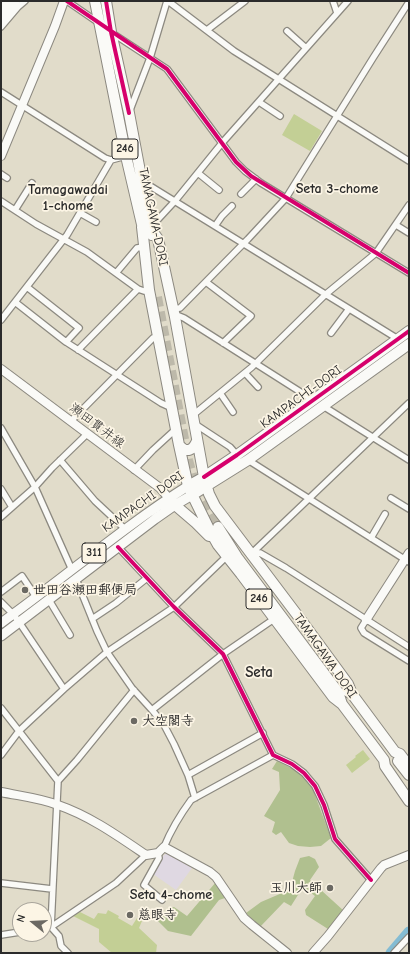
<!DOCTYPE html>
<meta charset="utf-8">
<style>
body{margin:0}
#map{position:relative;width:410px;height:954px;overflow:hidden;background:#e1dcca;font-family:"Comic Neue",sans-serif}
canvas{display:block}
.frame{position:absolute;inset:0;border:2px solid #2b2b2b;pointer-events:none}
.north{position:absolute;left:12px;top:902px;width:40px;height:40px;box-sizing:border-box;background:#fcf5e5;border:1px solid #a8a49b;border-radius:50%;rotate:288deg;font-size:11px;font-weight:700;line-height:16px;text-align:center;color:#2b2b2b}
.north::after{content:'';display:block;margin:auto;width:14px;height:18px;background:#6b6963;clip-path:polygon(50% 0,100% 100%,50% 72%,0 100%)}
</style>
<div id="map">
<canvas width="410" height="954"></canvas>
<div class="frame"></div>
<div class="north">N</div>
</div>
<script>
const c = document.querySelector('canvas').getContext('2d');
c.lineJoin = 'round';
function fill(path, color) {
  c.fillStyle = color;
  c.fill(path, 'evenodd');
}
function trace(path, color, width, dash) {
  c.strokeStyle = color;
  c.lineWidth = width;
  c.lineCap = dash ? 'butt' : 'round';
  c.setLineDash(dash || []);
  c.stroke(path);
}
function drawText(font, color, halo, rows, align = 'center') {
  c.font = font + ' "Comic Neue","Klee One",sans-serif';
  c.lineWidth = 3.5;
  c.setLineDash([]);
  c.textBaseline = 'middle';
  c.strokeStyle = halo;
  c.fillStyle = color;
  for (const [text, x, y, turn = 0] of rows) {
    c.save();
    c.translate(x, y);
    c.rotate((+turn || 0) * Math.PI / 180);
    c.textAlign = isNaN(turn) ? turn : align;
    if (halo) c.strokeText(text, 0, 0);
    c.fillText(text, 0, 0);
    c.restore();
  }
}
const built = new Path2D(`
 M167 853 192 868 176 890 153 874 163 856Z`);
const green = new Path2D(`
 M294 114 322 131 310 151 282 135Z
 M363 750 370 759 352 773 346 765 356 757 355 756Z
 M108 910 119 916 118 918 132 926 137 918 142 921 139 928 157 945 156 953H112L99 942V929L73 916 80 912 94 919 98 913 106 914Z`);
const forest = new Path2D(`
 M277 761 297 771 312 787 331 838 321 846 310 847 298 846 289 843 281 832 276 835 272 832 275 822 264 816 280 790 279 772 272 769Z
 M309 856 315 859 319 867 310 880 344 911 328 929 306 915 305 910 315 896 303 887 291 906 284 902 260 927 246 913 261 902 282 893 292 882 295 871 300 858Z
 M216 882 225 895V898L219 900 191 936 168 931 158 921 166 909 174 907 187 916Z`);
const river = new Path2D(`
 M391 953 409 932`);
const highwayTunnel = new Path2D(`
 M157 297 188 460 193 478 202 497 218 527`);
const street = new Path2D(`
 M67 1 99 23
 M168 1 234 51 409 161
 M333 1 337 13
 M1 27 18 7 25 1
 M207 30 245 1
 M287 31 306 48
 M112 33 167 69 236 162 245 171 261 183 409 273
 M1 92 105 158 111 160 126 156
 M259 102 280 116
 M130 110 150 58 167 1
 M198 173 219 190
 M1 174 7 178
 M142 181 398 339
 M241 194 256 179
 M1 201 36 224 87 252 138 289 144 291 149 290
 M15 210 32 183
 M80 213 96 222
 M396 225 409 233
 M215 226 222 216 232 206
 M150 228 175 201 222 143 348 1
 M116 273 137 248 144 247
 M206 282 251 316 223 343
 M27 287 79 328 66 342
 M15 302 66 342 161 403 172 408
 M173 309 180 308 248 239 286 198 373 58 409 2
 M175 317 179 316 184 318 313 400
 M1 320 67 235 111 160
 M331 333 349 309
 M78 350 138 289
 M245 373 258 387
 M220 393 233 412
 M323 406 409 460
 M193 415 252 367 326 294 376 253 409 205
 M71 421 153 338 158 337
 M195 424 230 447 237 455
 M1 428 35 487 72 570
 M60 460 95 501 125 529
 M248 460 409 562
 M134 470 153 450 176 429
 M1 489 12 507
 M391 498 409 509
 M1 517 35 487 52 468 87 434
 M371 538 385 514
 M118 547 174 607 223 654 273 755 292 764 304 773 315 786 324 805 335 839 371 880
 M251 554 409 403
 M251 554 260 553 286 568 409 647
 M76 579 97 631 107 652 132 688 152 710 163 723 174 744 188 775 195 798
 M1 592 22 576 36 597
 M49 600 70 635
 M1 602 13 614 19 622 64 689
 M92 619 116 603 147 578
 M366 620 361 628 364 633 409 661
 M1 708 58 781
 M152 710 223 654 274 619
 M1 755 19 731 64 689 107 652 174 607 227 556
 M188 775 263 733
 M164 847C171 830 180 815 191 800L273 755
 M158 853 159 858 144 885 162 900
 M1 883 52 889
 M44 928 51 927 116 883 146 855
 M1 935 20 932
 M68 953 61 946 59 936 51 927 58 781 77 760 134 690
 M394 953 409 937`);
const secondary = new Path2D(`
 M1 156 55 26 64 1
 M1 369 160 488 173 503
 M366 620 409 553
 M1 792C20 796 40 798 58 805 90 816 118 836 146 855L158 853 164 847 210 872 216 877 244 918 252 925 287 953
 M313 953 328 936 381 868 384 865 409 855`);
const primary = new Path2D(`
 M1 623C64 578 123 527 188 486
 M1 636 155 519 175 505 192 495`);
const highway = new Path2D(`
 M95 1 126 156 144 233
 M106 1 111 32 129 113 152 235
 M1 7 5 1
 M1 20 15 1
 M142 227 149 290 179 445 188 486 209 529 218 545 241 574 333 697 342 704
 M150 228 158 239 175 317 204 477 209 494 215 506 304 624 348 684 352 694
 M179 445C187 454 193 450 197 441
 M188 486 204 477 237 455 409 331
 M192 495 248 460 409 344
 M175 505 196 523 209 536
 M218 527 237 557 338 692 342 704 384 760 385 766 409 801
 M347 691 352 694 395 752 400 754 409 766
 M398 761 409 775`);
const cycleway = new Path2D(`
 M67 1 167 69 236 162 251 176 409 273
 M106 1 111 32 129 113
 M204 477 237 455 409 331
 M118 547 174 607 223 654 273 755 292 764 304 773 315 786 324 805 335 839 371 880`);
const markers = [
 [25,590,4,"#6b6963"],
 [134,721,4,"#6b6963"],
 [330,888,4,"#6b6963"],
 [130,915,4,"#6b6963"]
];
const shields = [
 [125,149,26],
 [94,553,24],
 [259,599,26]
];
const shieldNames = [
 ["246",125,149],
 ["311",94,553],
 ["246",259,599]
];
const streetNames = [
 ["TAMAGAWA-DORI",153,217,78],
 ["KAMPACHI-DORI",301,397,-36],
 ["瀬田貫井線",97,426,37],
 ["KAMPACHI DORI",143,502,-35],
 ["TAMAGAWA DORI",325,656,55]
];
const poiNames = [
 ["世田谷瀬田郵便局",33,590],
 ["大空閣寺",142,721],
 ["玉川大師",322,888,"right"],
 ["慈眼寺",138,915]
];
const neighbourhoodNames = [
 ["Seta 3-chome",337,189],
 ["Tamagawadai",68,190],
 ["1-chome",68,206],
 ["Seta 4-chome",171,895]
];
const quarterNames = [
 ["Seta",259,673]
];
fill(built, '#dfd8e2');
fill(green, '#c3cf95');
fill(forest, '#b0c08f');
trace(river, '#84bcd3', 11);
trace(highwayTunnel, '#bdb9aa', 10, [10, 5]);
trace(street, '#8c8980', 8);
trace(secondary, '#8c8980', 10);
trace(primary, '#8c8980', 11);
trace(highway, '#8c8980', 12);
trace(street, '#fafaf7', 5.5);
trace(secondary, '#fafaf7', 8);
trace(primary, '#fafaf7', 9);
trace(highway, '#fafaf7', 10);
trace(cycleway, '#d6006c', 4);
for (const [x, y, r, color] of markers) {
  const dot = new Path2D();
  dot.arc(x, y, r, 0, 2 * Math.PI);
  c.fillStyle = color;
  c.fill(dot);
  trace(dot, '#fcf5e5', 1.5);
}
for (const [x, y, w] of shields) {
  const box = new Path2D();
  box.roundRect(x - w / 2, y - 10, w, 20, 3);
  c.fillStyle = '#fcf5e5';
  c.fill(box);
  trace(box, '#2b2b2b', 1);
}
drawText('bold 12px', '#2b2b2b', null, shieldNames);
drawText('13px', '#2b2b2b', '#fcf5e5', streetNames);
drawText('bold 13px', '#2b2b2b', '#fcf5e5', poiNames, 'left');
drawText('bold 14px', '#2b2b2b', '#fcf5e5', neighbourhoodNames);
drawText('bold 15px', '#2b2b2b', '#fcf5e5', quarterNames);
</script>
